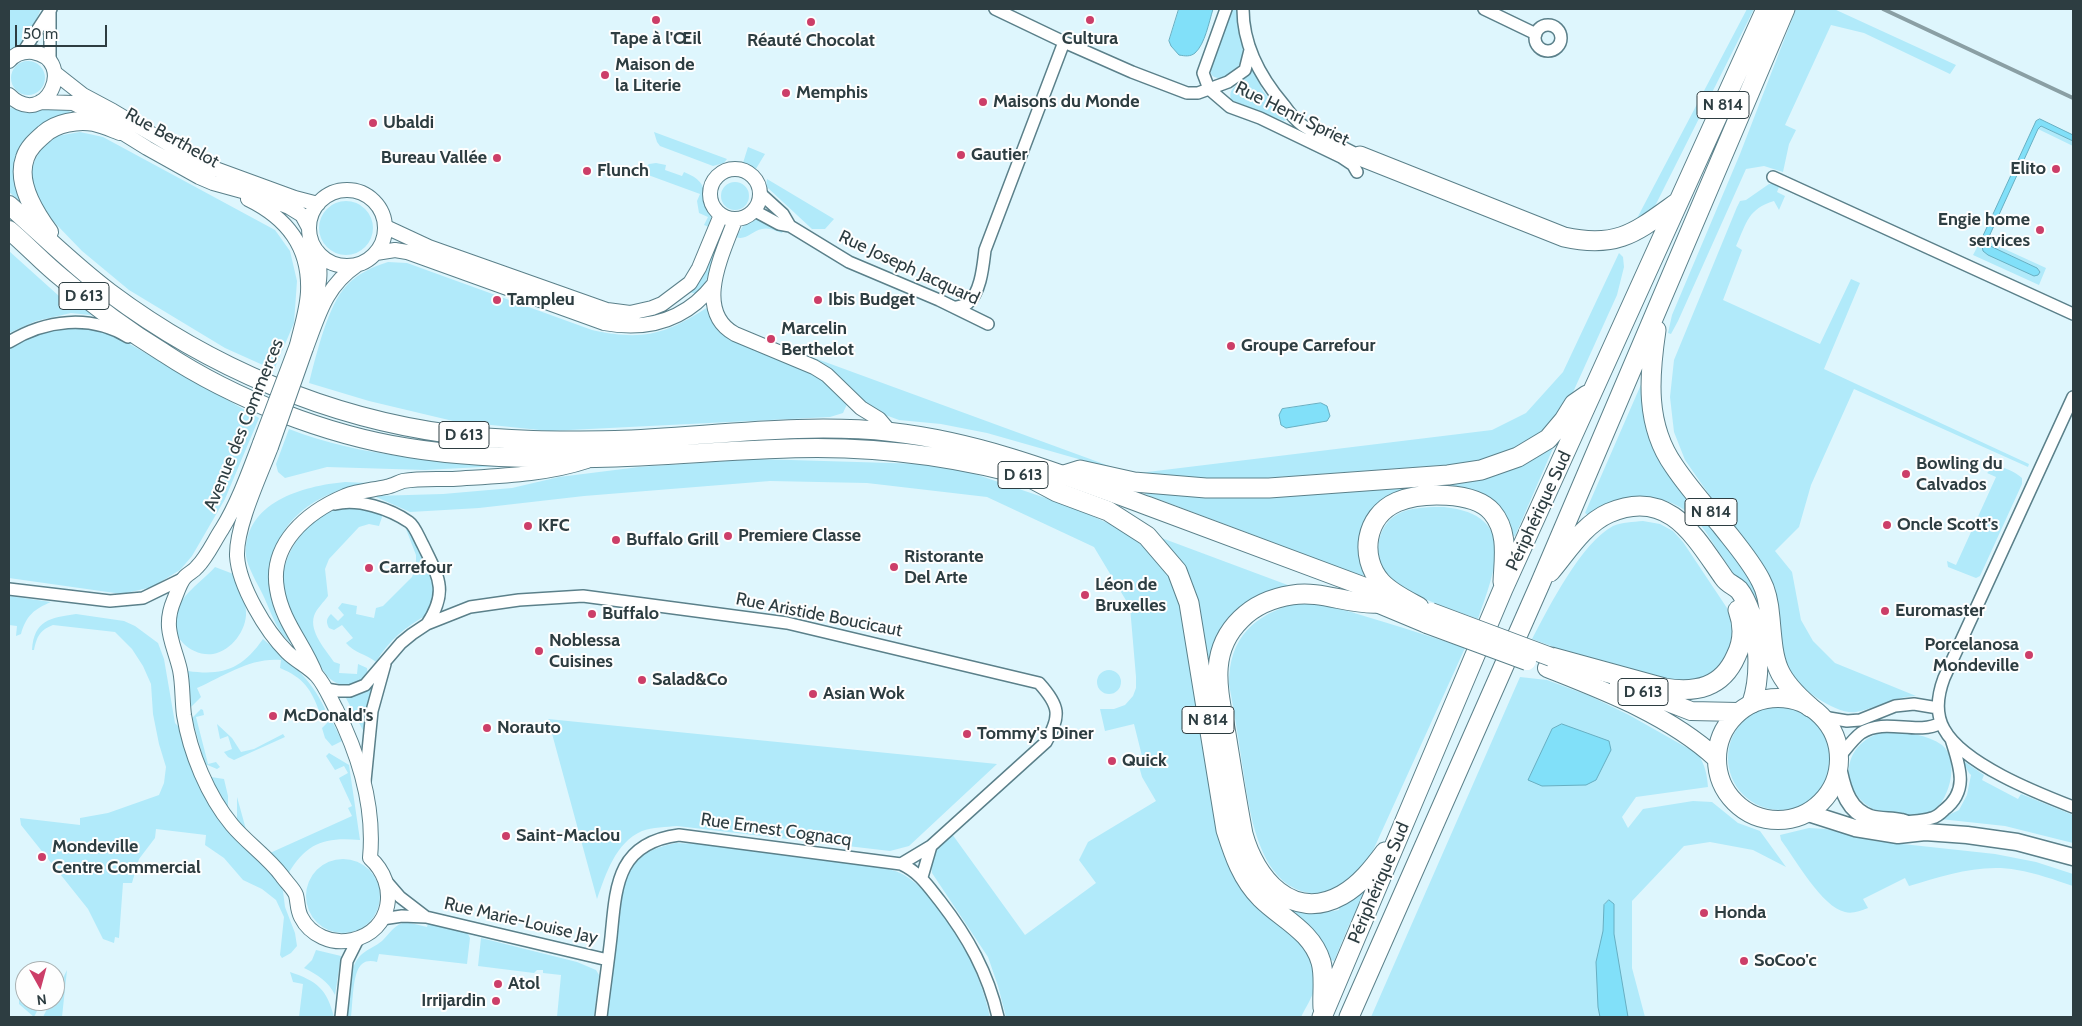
<!DOCTYPE html>
<meta charset="utf-8">
<style>
body{margin:0}
#map{position:relative;width:2082px;height:1026px;overflow:hidden;background:#def6fd;font-family:Cabin,sans-serif}
canvas{display:block}
.frame{position:absolute;inset:0;border:10px solid #2d3d41;pointer-events:none}
.north{position:absolute;left:15px;top:961px;width:50px;height:50px;box-sizing:border-box;background:#fefefe;border:1px solid #aab1b2;border-radius:50%;rotate:173deg;font-size:14px;font-weight:700;line-height:20px;text-align:center;color:#2d3d41}
.north::after{content:'';display:block;margin:auto;width:18px;height:22px;background:#cc3e68;clip-path:polygon(50% 0,100% 100%,50% 72%,0 100%)}
.scale{position:absolute;left:15px;top:25px;width:92px;height:22px;box-sizing:border-box;border:2px solid #2d3d41;border-top:0;padding-left:6px;font-size:15px;line-height:18px;white-space:nowrap;color:#2d3d41;-webkit-text-stroke:4px #fefefe;paint-order:stroke}
</style>
<div id="map">
<canvas width="2082" height="1026"></canvas>
<div class="frame"></div>
<div class="north">N</div>
<div class="scale">50 m</div>
</div>
<script>
const c = document.querySelector('canvas').getContext('2d');
c.lineJoin = 'round';
function fill(path, color) {
  c.fillStyle = color;
  c.fill(path, 'evenodd');
}
function trace(path, color, width, dash) {
  c.strokeStyle = color;
  c.lineWidth = width;
  c.lineCap = dash ? 'butt' : 'round';
  c.setLineDash(dash || []);
  c.stroke(path);
}
function drawText(font, color, halo, rows, align = 'center') {
  c.font = font + ' Cabin,sans-serif';
  c.lineWidth = 4;
  c.setLineDash([]);
  c.textBaseline = 'middle';
  c.strokeStyle = halo;
  c.fillStyle = color;
  for (const [text, x, y, turn = 0] of rows) {
    c.save();
    c.translate(x, y);
    c.rotate((+turn || 0) * Math.PI / 180);
    c.textAlign = isNaN(turn) ? turn : align;
    if (halo) c.strokeText(text, 0, 0);
    c.fillText(text, 0, 0);
    c.restore();
  }
}
const green = new Path2D(`
 M9 9H40V11L28 40 9 50Z
 M1230 9H1238C1240 29 1251 61 1231 74 1227 76 1225 78 1220 78 1214 78 1211 76 1210 70Z
 M1747 9H1754L1655 206 1634 224Z
 M1796 9H1834L1956 65 1950 74 1864 33 1831 25 1785 125 1796 130 1789 144 1783 172 1764 166 1746 169 1678 321 1671 334 1668 333 1672 315 1740 154Z
 M11 78a17 17 0 1 1 34 0a17 17 0 1 1-34 0Z
 M1251 70H1253L1263 91 1286 120 1284 121 1231 100C1227 85 1243 85 1251 70Z
 M9 107 27 113 56 107 84 116C74 117 62 117 53 120 12 135 10 167 22 203L9 192Z
 M2041 126 2073 141V146L2038 129Z
 M80 132 103 137 275 230 290 251 297 281 294 323 274 370 225 348 129 290 82 251 53 221 37 197 30 175 35 160 42 148 57 136Z
 M654 132 727 159 724 163 713 166 660 146 657 142Z
 M748 147 765 154 754 172 742 166Z
 M656 163 666 165 665 170 682 176 684 172C716 185 696 197 711 214V228L704 225 708 217 699 213 697 201 700 194 640 172 649 164Z
 M767 179 834 219 825 229H812L769 189 766 186Z
 M721 196a14 14 0 1 1 28 0a14 14 0 1 1-28 0Z
 M1769 184H1773L1779 187 1777 192 1785 196 1779 210 1774 201C1748 209 1747 222 1736 246L1742 250 1723 300 1820 344 1851 279 1860 283 1824 369 2029 464 2028 467 1854 389 1811 485 1799 527 1775 551 1792 572 1801 620 1813 641 1835 663 1916 696C1893 697 1877 708 1856 712 1836 715 1803 689 1789 676L1758 565 1685 460 1674 432 1670 397 1674 360 1737 207 1740 201 1746 200Z
 M319 228a27 27 0 1 1 54 0a27 27 0 1 1-54 0Z
 M755 220C767 219 774 225 783 231L782 233C776 231 769 227 762 229 752 231 746 241 736 237L743 226Z
 M716 235 723 238 703 288 697 294 689 292Z
 M1981 240V246L2037 268 1988 245 1987 241 2046 268 2039 285 1973 255Z
 M9 251 69 305 76 299 100 316 71 313 36 321 9 333Z
 M1619 253 1623 257 1624 267 1617 295 1574 390 1561 414 1549 429 1503 455 1473 463 1265 478 1223 479 1131 474 987 433 941 424 899 420 880 413 864 405 840 378 746 333 1131 474 1492 430 1526 413 1563 372Z
 M388 262 407 263 592 330C642 341 665 335 708 307L719 323 825 378 848 402 843 413 830 417 549 431 453 421 369 401 309 383C316 356 328 304 347 285 359 273 372 267 388 262Z
 M77 326 114 335 259 418 225 499 192 556 180 570 152 587 122 594 9 578V348L30 334Z
 M1643 380 1647 413 1757 585 1766 626C1752 602 1738 580 1723 558 1715 547 1708 534 1699 523 1670 489 1622 491 1588 515L1585 513Z
 M289 429C364 458 440 461 519 465L425 470 327 467 285 478 278 472 276 464Z
 M1554 446 1515 536H1513L1510 527 1495 506 1381 503 1365 571 1364 575 1359 576 1301 553 1145 494 1144 492 1207 496 1407 484Z
 M757 459 924 464 972 473 1072 507 1123 530 1155 556 1173 579 1266 914C1285 931 1324 955 1316 985 1313 996 1306 1007 1301 1017H1006L998 986 988 957 932 873C930 852 938 848 952 834L1025 935 1096 883 1079 860 1088 842 1156 801 1142 777 1137 759 1142 756 1134 724 1105 731 1100 709H1114L1125 705 1133 696 1136 688V677L1130 607 1094 547 987 497 867 483 770 481 584 496 479 508 410 512 374 496 443 494 512 488 559 477 639 467Z
 M1994 466C2003 466 2015 472 2022 478V484L1980 576 1976 578 1948 567 1947 561 1956 565 1996 477 1987 473Z
 M345 482 368 483C316 492 271 521 271 579 271 589 270 599 274 609 278 623 287 634 295 646 277 634 272 614 263 595 258 585 247 566 246 556 243 502 303 486 345 482Z
 M360 507 383 514 379 526 369 524 359 527 329 559 325 569 328 596C324 602 316 609 314 616 309 632 326 650 334 662L340 664 339 673 357 674 358 664 367 668 368 677C357 684 345 689 333 681 325 676 318 662 313 654 302 638 288 614 284 596 276 564 301 524 330 512 339 508 350 508 360 507Z
 M1444 507C1519 515 1495 570 1478 619 1449 608 1419 600 1394 581 1370 564 1374 523 1402 512 1416 507 1430 507 1444 507Z
 M1643 521 1660 524 1673 531 1683 542 1729 611 1735 628 1733 645 1717 673 1687 685 1554 650V647L1532 639C1549 607 1581 543 1613 526 1622 522 1633 522 1643 521Z
 M408 528C418 541 434 570 436 586 436 595 431 606 429 614 406 626 389 640 376 662 366 654 354 653 346 643L353 638 342 625 334 630 329 628C326 622 326 619 331 614L338 621 344 615 338 608 342 603 357 606 356 614 374 618 376 608 383 606 412 577 416 566V555L406 529Z
 M1159 537 1293 587 1261 598 1212 678 1199 608 1189 575Z
 M215 567 236 575C239 586 246 600 246 612 247 630 231 651 213 654 192 657 170 637 175 617 180 594 201 583 215 567Z
 M9 596 51 602C34 609 26 616 21 634L16 636 17 626 9 625Z
 M1297 603C1328 604 1355 613 1384 622 1411 630 1438 639 1465 648L1371 855C1357 876 1337 897 1310 893 1256 885 1249 805 1242 763 1238 737 1234 710 1229 684 1229 637 1254 615 1297 603Z
 M76 614 124 621 135 626 158 643 164 659 175 723 184 732 193 762 274 875 283 891 285 907 295 933 297 946 291 953 282 958 280 955 284 917 276 900 262 889 243 880 224 858 205 845 206 835 156 829 155 838 139 859 132 883H123L119 938 115 937 114 943 103 939 88 909 21 825 20 818 80 825V818L108 813 159 795 164 783 166 767 159 744 153 714 151 684 143 666 132 649 115 632 53 625C40 630 37 636 34 650H32C34 620 50 618 76 614Z
 M263 639C288 660 311 678 325 709L323 713H320C311 689 304 678 280 668L281 660C251 657 224 676 197 688L201 697 191 707 188 671C223 676 242 669 263 639Z
 M1097 682a12 12 0 1 1 24 0a12 12 0 1 1-24 0Z
 M1520 677 1547 680 1590 696 1629 715 1698 754C1705 765 1707 774 1708 787L1636 797 1622 817 1628 828 1643 809 1693 801 1712 802 1738 823 1760 831 1786 867 1753 850 1710 842 1684 846 1632 901V968L1645 1017H1371Z
 M375 683 366 736 346 698 365 691Z
 M1728 758a52 52 0 1 1 104 0a52 52 0 1 1-104 0Z
 M201 709 203 710 204 715 196 717 208 764 216 762 220 767 217 769 205 764 192 718Z
 M331 719 342 741 332 746 325 738 322 728Z
 M548 719 997 764 909 846 890 851 677 826C667 827 652 827 642 831 615 843 606 874 597 899Z
 M217 724 232 738 241 752 254 749 283 734 285 737 234 760 228 757 224 752 232 749 228 736 220 739Z
 M1891 731C1907 732 1928 735 1942 745 1961 760 1949 807 1927 814 1923 815 1917 815 1912 815 1839 823 1826 739 1891 731Z
 M329 753 349 765 360 840C325 837 307 842 288 874L259 845 266 847 270 853 352 816 348 808 352 806 339 778 348 773 344 766 335 770 326 756Z
 M1962 760 1984 775 1982 780 2018 799 2021 794 2073 815V843L2005 826 1940 819 1959 810 1967 795 1971 775 1969 773Z
 M211 777 224 779 228 796V811Z
 M237 797 247 833 237 822Z
 M1809 828 1826 829 1875 841 1995 854 2036 862 2073 874V886C2055 880 2036 873 2017 870 1981 863 1943 876 1909 886L1905 878 1863 899 1868 908C1860 911 1852 914 1845 912 1822 907 1795 859 1781 840L1780 835Z
 M676 843C722 844 769 853 815 859 837 862 886 864 904 875 946 900 981 971 990 1017H607L623 889C632 859 646 849 676 843Z
 M306 896a37 37 0 1 1 74 0a37 37 0 1 1-74 0Z
 M1368 887 1349 925 1334 961 1331 960C1325 938 1306 926 1289 913L1293 908C1309 914 1322 913 1339 910V906Z
 M406 922 427 927 428 924 467 932 470 938 467 964 379 954 377 962C372 961 367 960 362 964 352 972 353 1004 351 1017H346C349 998 346 968 362 954 368 949 376 946 382 941 390 933 395 924 406 922Z
 M481 938 577 962 596 970 599 975 594 1017H557L561 975 543 973V970H537L534 973 478 966Z
 M316 950 341 956 335 995C328 981 318 975 304 968L312 960Z
 M67 970 62 1017H43L51 1001H55V994Z
 M290 972C317 981 327 989 334 1017H299L303 984 293 982Z
 M21 997 26 1003 29 1001H42L34 1017 19 1004V1000Z`);
const water = new Path2D(`
 M1179 9H1213C1209 22 1205 44 1195 53 1190 57 1185 56 1179 55L1171 46 1169 41Z
 M2040 119 2073 135V141L2041 126 2038 129 1987 241 1988 245 2037 268 2040 272 2038 275 2034 276 1988 255 1983 251 1981 240 2036 121Z
 M1321 403 1327 406 1330 416 1327 421 1286 428 1281 425 1279 415 1282 409Z
 M1562 724 1609 741 1611 750 1596 780 1586 785 1542 786 1528 780 1552 729Z
 M1609 900 1614 904V934L1628 1017H1600L1598 1007 1596 962 1603 931 1604 905Z`);
const minor = new Path2D(`
 M995 9 1064 42 1132 72 1187 93H1198L1228 82 1245 70 1250 50
 M1243 9C1243 46 1260 77 1284 105 1289 112 1295 120 1302 125 1321 137 1341 146 1360 156
 M1484 9 1536 34
 M1535 38a13 13 0 1 1 26 0a13 13 0 1 1-26 0Z
 M23 52 51 9
 M50 62V11
 M1209 89 1230 107 1260 118 1341 157 1353 165 1357 172
 M1209 89 1203 73 1226 9
 M1773 177 2073 314
 M761 194 783 214 790 226
 M755 211 779 224 790 226 849 262 939 300 988 324
 M956 307C960 306 965 306 968 303 981 292 983 266 985 250L1064 42
 M9 342C45 320 90 314 128 337
 M2073 397 1944 678C1938 694 1935 713 1944 729 1963 764 2037 793 2073 807
 M335 504C358 498 390 509 409 522 415 526 419 538 423 545 438 576 449 591 427 624
 M9 589 110 601 143 598 184 578
 M326 689 338 691H350L365 685 401 643 412 634 427 624 470 607 519 600 583 596 787 623 1039 683C1060 706 1061 716 1046 742L931 846 901 864
 M1823 717 1847 721 1860 720 1895 706 1914 704 1938 708
 M1840 756C1846 749 1853 739 1861 733 1886 717 1916 736 1941 723
 M365 781 372 711 385 664
 M1905 822C1913 821 1923 821 1932 818 1936 817 1941 813 1944 810 1970 790 1959 765 1951 739
 M922 877 931 846
 M387 882 400 897 426 917
 M382 919 402 916 426 917 608 960
 M341 1017 347 961 358 939
 M601 1017C604 991 608 964 611 937 616 885 617 843 679 835L901 864C919 872 928 886 940 901 968 937 988 973 998 1017`);
const tertiary = new Path2D(`
 M9 61C15 54 24 51 33 52 78 60 45 131 9 95
 M55 73 83 95 113 111 202 164 295 198 318 204
 M40 102 73 103 81 107 147 148 199 177 213 183 264 197 289 207 302 215 309 228
 M710 194a25 25 0 1 1 50 0a25 25 0 1 1-50 0Z
 M309 228a38 38 0 1 1 76 0a38 38 0 1 1-76 0Z
 M248 199C287 218 310 247 308 292 307 310 301 328 297 345
 M735 220C723 253 693 311 735 334L814 367 827 375 861 408 879 419 890 432
 M386 227 429 247 607 310 630 313 652 308 662 304 690 283 699 268 721 215
 M376 253 395 250 407 252 604 323C648 331 686 320 714 284
 M312 307C320 286 322 271 316 250
 M306 348C319 314 325 287 357 265
 M260 443C249 472 238 503 222 529 214 541 207 557 197 567 194 571 189 573 185 577 180 582 177 593 174 600 162 628 174 644 180 670 183 685 182 700 184 715 190 753 208 796 232 825 247 843 268 857 282 876 286 882 294 889 296 895 298 902 297 909 301 917 310 935 332 945 352 940 393 931 399 884 370 858 375 806 359 755 336 709 330 698 325 685 317 676 309 667 296 661 287 652 266 631 239 586 237 556 236 526 260 476 271 447
 M316 675C305 645 282 622 277 589 269 544 307 512 345 496 358 491 372 490 386 487 392 486 397 483 403 481 419 478 437 479 453 479 497 476 545 475 587 461`);
const secondary = new Path2D(`
 M1839 772C1843 791 1849 811 1870 818 1880 821 1891 820 1901 822 1908 824 1916 828 1923 831
 M1808 813 1855 828 1898 835 1925 832 1967 835 2017 842 2073 857`);
const primary = new Path2D(`
 M9 205C42 234 74 266 110 293 209 367 328 418 451 434 506 441 560 441 615 440 706 437 800 422 891 432 981 442 1064 475 1148 506 1232 538 1316 569 1400 600
 M9 230C27 245 43 263 62 278 93 305 128 331 164 353 234 399 326 435 409 448 470 458 535 459 596 458 670 457 743 448 817 448 893 448 967 459 1040 480
 M49 232C35 213 16 182 25 158 28 148 36 141 44 134 56 123 78 119 94 122 103 124 112 128 120 131
 M1379 604 1427 624
 M1547 668C1605 691 1669 715 1716 758
 M1619 683 1691 711 1738 712
 M1717 759a61 61 0 1 1 122 0a61 61 0 1 1-122 0Z`);
const trunk = new Path2D(`
 M1360 156 1564 237C1618 249 1636 232 1678 202
 M1656 330C1649 377 1645 425 1674 466 1688 487 1705 506 1721 525 1735 543 1751 561 1761 581 1767 592 1769 605 1770 618 1774 663 1774 676 1810 707
 M1064 475 1080 470 1134 482 1206 488H1269L1448 475 1481 470 1518 457 1548 439 1564 420 1574 404 1587 395
 M1027 476 1057 492 1108 511 1147 536 1177 571 1189 603 1226 830C1234 855 1242 879 1261 898 1282 919 1312 931 1321 962 1325 976 1322 994 1323 1008
 M1550 572C1567 552 1584 524 1609 513 1669 487 1695 537 1724 578 1728 584 1734 585 1739 590 1744 596 1748 606 1751 614 1759 641 1761 676 1752 703
 M1378 603C1349 605 1321 590 1292 595 1272 598 1255 605 1241 619 1205 654 1220 696 1227 740 1232 771 1237 803 1243 834 1255 878 1292 923 1342 895 1360 885 1373 868 1385 852
 M1419 607C1406 600 1391 593 1381 582 1359 557 1365 516 1397 502 1421 492 1474 491 1492 512 1509 532 1504 558 1503 582
 M1551 657 1664 688C1696 693 1722 688 1736 656 1743 642 1744 626 1738 610
 M1322 1017 1503 589 1766 9
 M1349 1017 1540 584 1785 9`);
const rail = new Path2D(`
 M1883 9 2073 98`);
const tertiaryBridge = new Path2D(`
 M260 443 297 345
 M271 447 306 348`);
const primaryBridge = new Path2D(`
 M1431 612 1551 657
 M1427 624 1527 661`);
const markers = [
 [656,20,5,"#cc3e68"],
 [1090,20,5,"#cc3e68"],
 [811,22,5,"#cc3e68"],
 [605,75,5,"#cc3e68"],
 [786,93,5,"#cc3e68"],
 [983,102,5,"#cc3e68"],
 [373,123,5,"#cc3e68"],
 [961,155,5,"#cc3e68"],
 [497,158,5,"#cc3e68"],
 [2056,169,5,"#cc3e68"],
 [587,171,5,"#cc3e68"],
 [2040,230,5,"#cc3e68"],
 [497,300,5,"#cc3e68"],
 [818,300,5,"#cc3e68"],
 [771,339,5,"#cc3e68"],
 [1231,346,5,"#cc3e68"],
 [1906,474,5,"#cc3e68"],
 [1887,525,5,"#cc3e68"],
 [528,526,5,"#cc3e68"],
 [728,536,5,"#cc3e68"],
 [616,540,5,"#cc3e68"],
 [894,567,5,"#cc3e68"],
 [369,568,5,"#cc3e68"],
 [1085,595,5,"#cc3e68"],
 [1885,611,5,"#cc3e68"],
 [592,614,5,"#cc3e68"],
 [539,651,5,"#cc3e68"],
 [2029,655,5,"#cc3e68"],
 [642,680,5,"#cc3e68"],
 [813,694,5,"#cc3e68"],
 [273,716,5,"#cc3e68"],
 [487,728,5,"#cc3e68"],
 [967,734,5,"#cc3e68"],
 [1112,761,5,"#cc3e68"],
 [506,836,5,"#cc3e68"],
 [42,857,5,"#cc3e68"],
 [1704,913,5,"#cc3e68"],
 [1744,961,5,"#cc3e68"],
 [498,984,5,"#cc3e68"],
 [496,1001,5,"#cc3e68"]
];
const shields = [
 [1723,105,52],
 [84,296,50],
 [464,435,50],
 [1023,475,50],
 [1711,512,52],
 [1643,692,50],
 [1208,720,52]
];
const shieldNames = [
 ["N 814",1723,105],
 ["D 613",84,296],
 ["D 613",464,435],
 ["D 613",1023,475],
 ["N 814",1711,512],
 ["D 613",1643,692],
 ["N 814",1208,720]
];
const poiNames = [
 ["Tape à l'Œil",656,39,"center"],
 ["Cultura",1090,39,"center"],
 ["Réauté Chocolat",811,41,"center"],
 ["Maison de",615,65],
 ["la Literie",615,86],
 ["Memphis",796,93],
 ["Maisons du Monde",993,102],
 ["Ubaldi",383,123],
 ["Gautier",971,155],
 ["Bureau Vallée",487,158,"right"],
 ["Elito",2046,169,"right"],
 ["Flunch",597,171],
 ["Engie home",2030,220,"right"],
 ["services",2030,241,"right"],
 ["Tampleu",507,300],
 ["Ibis Budget",828,300],
 ["Marcelin",781,329],
 ["Berthelot",781,350],
 ["Groupe Carrefour",1241,346],
 ["Bowling du",1916,464],
 ["Calvados",1916,485],
 ["Oncle Scott's",1897,525],
 ["KFC",538,526],
 ["Premiere Classe",738,536],
 ["Buffalo Grill",626,540],
 ["Ristorante",904,557],
 ["Del Arte",904,578],
 ["Carrefour",379,568],
 ["Léon de",1095,585],
 ["Bruxelles",1095,606],
 ["Euromaster",1895,611],
 ["Buffalo",602,614],
 ["Noblessa",549,641],
 ["Cuisines",549,662],
 ["Porcelanosa",2019,645,"right"],
 ["Mondeville",2019,666,"right"],
 ["Salad&Co",652,680],
 ["Asian Wok",823,694],
 ["McDonald's",283,716],
 ["Norauto",497,728],
 ["Tommy's Diner",977,734],
 ["Quick",1122,761],
 ["Saint-Maclou",516,836],
 ["Mondeville",52,847],
 ["Centre Commercial",52,868],
 ["Honda",1714,913],
 ["SoCoo'c",1754,961],
 ["Atol",508,984],
 ["Irrijardin",486,1001,"right"]
];
const streetNames = [
 ["Rue Henri Spriet",1292,114,26],
 ["Rue Berthelot",172,138,29],
 ["Rue Joseph Jacquard",909,268,25],
 ["Avenue des Commerces",244,425,-68],
 ["Périphérique Sud",1539,511,-65],
 ["Rue Aristide Boucicaut",819,615,11],
 ["Rue Ernest Cognacq",776,830,8],
 ["Périphérique Sud",1379,883,-67],
 ["Rue Marie-Louise Jay",521,921,13]
];
fill(green, '#b1eafa');
fill(water, '#81e0f9');
trace(water, '#68afc2', 1);
trace(minor, '#5b808a', 14);
trace(tertiary, '#5b808a', 16);
trace(secondary, '#5b808a', 19);
trace(primary, '#5b808a', 20);
trace(trunk, '#5b808a', 21);
trace(minor, '#fff', 11);
trace(tertiary, '#fff', 14);
trace(secondary, '#fff', 16);
trace(primary, '#fff', 18);
trace(trunk, '#fff', 19);
trace(rail, '#8a9fa4', 4);
trace(tertiaryBridge, '#5b808a', 16, []);
trace(primaryBridge, '#5b808a', 20, []);
trace(tertiaryBridge, '#fff', 14);
trace(primaryBridge, '#fff', 18);
for (const [x, y, r, color] of markers) {
  const dot = new Path2D();
  dot.arc(x, y, r, 0, 2 * Math.PI);
  c.fillStyle = color;
  c.fill(dot);
  trace(dot, '#fefefe', 2);
}
for (const [x, y, w] of shields) {
  const box = new Path2D();
  box.roundRect(x - w / 2, y - 13.5, w, 27, 4);
  c.fillStyle = '#fefefe';
  c.fill(box);
  trace(box, '#2d3d41', 1);
}
drawText('bold 16px', '#2d3d41', null, shieldNames);
drawText('bold 18px', '#2d3d41', '#fefefe', poiNames, 'left');
drawText('18px', '#2d3d41', '#fefefe', streetNames);
</script>
